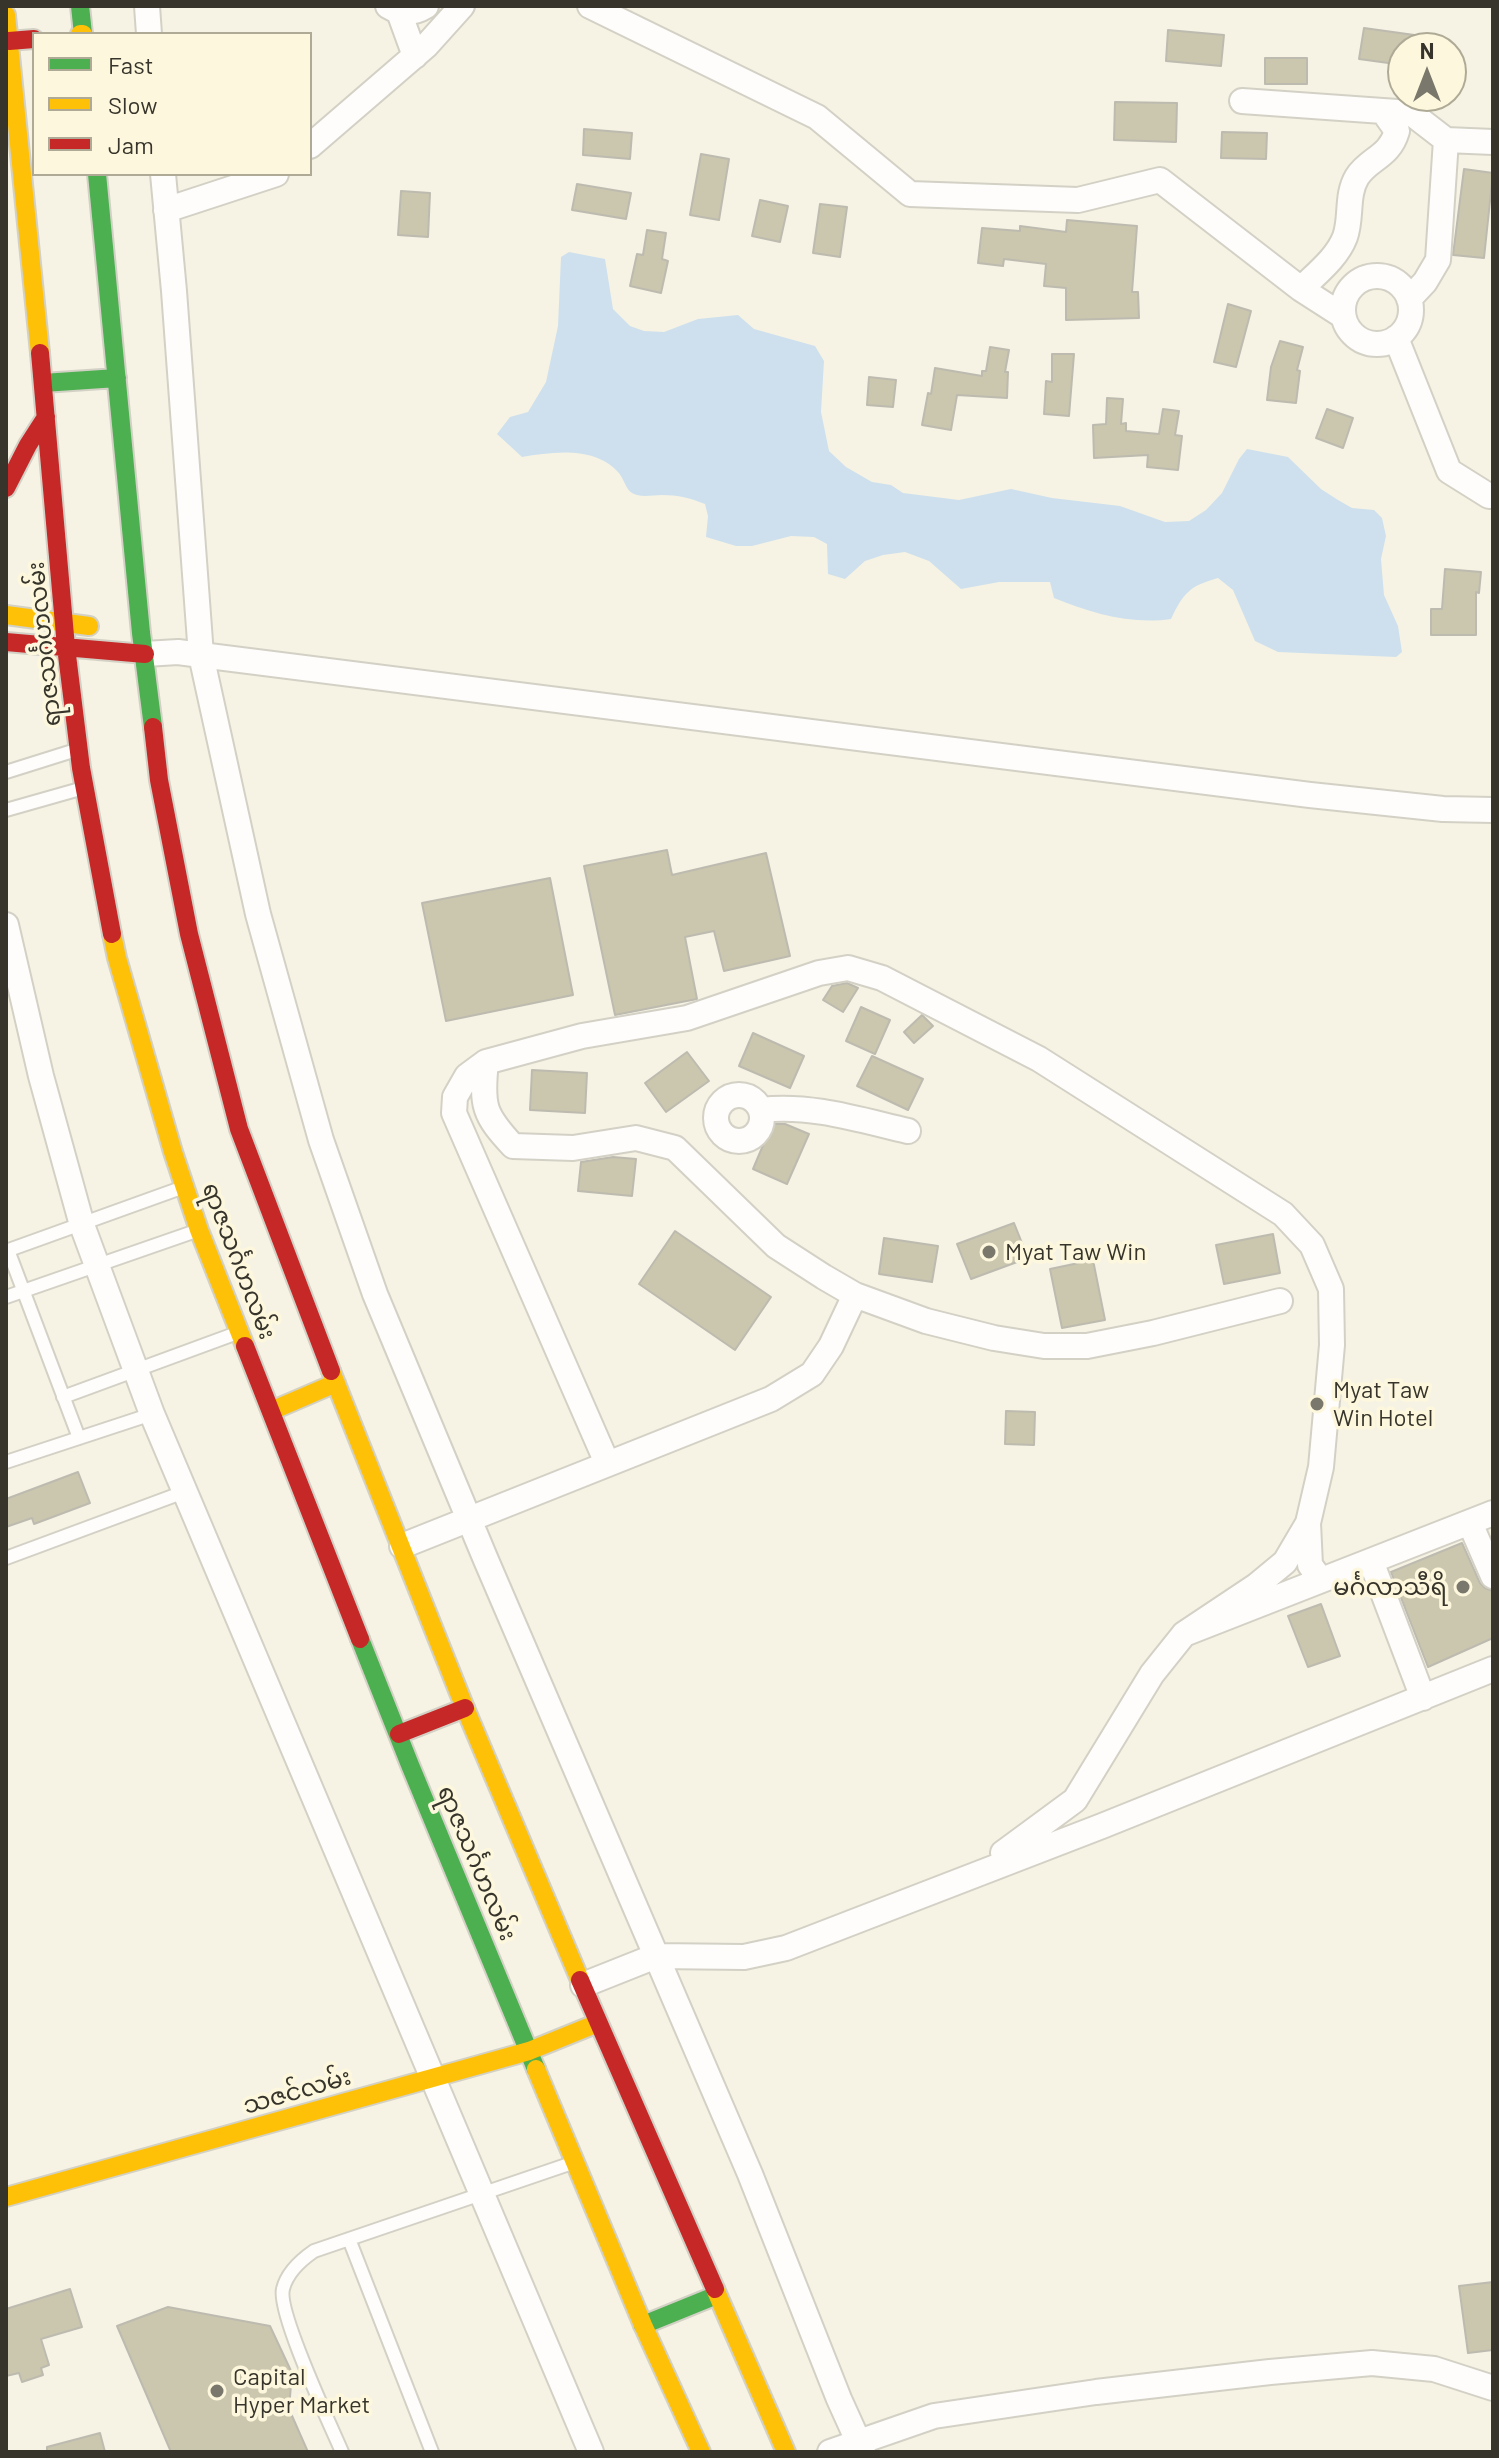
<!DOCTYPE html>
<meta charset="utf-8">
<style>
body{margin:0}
#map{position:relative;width:1499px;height:2458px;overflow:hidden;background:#f6f3e4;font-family:Barlow,sans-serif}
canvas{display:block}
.frame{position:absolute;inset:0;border:8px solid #37352b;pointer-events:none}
.legend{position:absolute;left:32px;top:32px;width:280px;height:144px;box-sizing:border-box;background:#fdf8dd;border:2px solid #aeaa96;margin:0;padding:10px 14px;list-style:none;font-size:24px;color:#37352b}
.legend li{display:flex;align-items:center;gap:16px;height:40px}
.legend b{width:40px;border:2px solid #aeaa96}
.north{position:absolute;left:1387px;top:32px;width:80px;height:80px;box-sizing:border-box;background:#fdf8dd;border:2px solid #aeaa96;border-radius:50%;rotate:0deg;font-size:22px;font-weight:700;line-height:32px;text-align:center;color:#37352b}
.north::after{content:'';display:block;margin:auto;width:28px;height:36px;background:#7a786c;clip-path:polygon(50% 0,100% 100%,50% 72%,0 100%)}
</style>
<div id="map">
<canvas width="1499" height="2458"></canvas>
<div class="frame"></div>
<ul class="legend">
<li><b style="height:10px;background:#4caf50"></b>Fast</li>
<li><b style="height:10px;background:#ffc107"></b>Slow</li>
<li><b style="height:10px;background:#c62828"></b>Jam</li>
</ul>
<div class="north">N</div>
</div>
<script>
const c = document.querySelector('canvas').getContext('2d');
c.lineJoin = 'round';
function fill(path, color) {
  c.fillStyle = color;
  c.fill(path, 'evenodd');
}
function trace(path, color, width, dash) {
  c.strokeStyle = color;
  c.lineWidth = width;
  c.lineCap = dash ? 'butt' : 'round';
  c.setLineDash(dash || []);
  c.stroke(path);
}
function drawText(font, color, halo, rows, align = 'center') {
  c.font = font + ' Barlow,"Noto Sans Myanmar",sans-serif';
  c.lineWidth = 7;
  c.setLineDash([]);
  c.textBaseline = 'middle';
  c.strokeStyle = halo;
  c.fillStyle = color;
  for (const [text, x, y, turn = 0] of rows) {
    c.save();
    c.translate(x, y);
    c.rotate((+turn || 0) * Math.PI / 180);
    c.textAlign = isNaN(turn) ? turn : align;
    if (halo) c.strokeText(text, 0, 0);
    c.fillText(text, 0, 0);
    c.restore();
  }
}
const water = new Path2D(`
 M569 252 605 259 613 309 630 326 644 331 664 332 698 319 738 315 754 329 815 346 824 361 821 412 829 451 846 467 872 482 891 485 903 493 959 500 1011 489 1052 498 1120 506 1165 522 1189 521 1206 510 1222 493 1239 459 1247 449 1288 457 1321 489 1338 500 1352 508 1374 510 1382 518 1386 536 1381 559 1384 595 1398 626 1402 652 1396 657 1278 652 1255 641 1233 590 1218 578C1190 586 1184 592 1171 619 1131 625 1091 613 1054 598L1050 582H999L961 589 929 561 905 552 883 555 865 561 845 579 828 574 827 544 814 537 791 536 752 546H736L706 537 708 516 705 504C690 498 678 495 662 495 654 495 645 497 637 495 625 492 626 481 618 472 594 446 553 452 522 457L497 434 510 417 528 412 546 382 558 326 561 257Z`);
const building = new Path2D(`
 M1364 28 1436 38 1435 48H1403V65L1359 59Z
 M1168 30 1224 35 1221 66 1166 61Z
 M1265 58H1307V84H1265Z
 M1115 102 1177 103 1176 142 1114 140Z
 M584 129 632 133 630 159 583 155Z
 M1222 132 1267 133 1266 159 1221 158Z
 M701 154 729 159 719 220 690 215Z
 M1464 169 1493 173 1484 258 1453 255Z
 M577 184 631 193 626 219 572 210Z
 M401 191 430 193 428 237 398 235Z
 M760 200 788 206 780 242 752 236Z
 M820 204 847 207 840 257 813 253Z
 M1067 220 1137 226 1132 292H1138L1139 318 1066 320V288L1044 286 1046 264 1004 259 1003 266 978 263 982 228 1020 231V226L1066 232Z
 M647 230 666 233 662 259 668 261 661 293 630 286 637 254 643 255Z
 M1228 304 1251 311 1236 367 1214 362Z
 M1280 341 1303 347 1297 370 1300 371 1296 403 1267 400 1271 367Z
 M990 347 1009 350 1005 372H1008L1007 398 957 395 951 430 922 425 928 393 931 394 935 368 982 376V371H986Z
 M1052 354H1074L1069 416 1044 414 1046 381 1052 382Z
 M869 377 896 380 893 407 867 405Z
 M1107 398 1123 399 1121 424 1126 423V431L1159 434 1163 409 1179 411 1175 435 1182 436 1178 470 1147 467 1148 455 1094 458 1093 425 1106 424Z
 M1327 409 1353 418 1343 448 1316 438Z
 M1445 569 1481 572 1479 593 1476 592V635H1431V609H1442Z
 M667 850 672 875 766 853 790 956 724 971 714 931 685 937 697 999 615 1015 584 866Z
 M550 878 573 995 446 1021 422 903Z
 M847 983 858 988 843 1012 823 1000 832 986Z
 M861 1007 890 1020 875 1054 846 1041Z
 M922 1015 933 1026 914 1043 904 1032Z
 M753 1033 804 1056 790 1088 739 1066Z
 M687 1052 709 1081 666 1112 645 1083Z
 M872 1056 923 1079 908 1110 857 1086Z
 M532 1070 587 1073 585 1113 530 1110Z
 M772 1124H785L809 1134 787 1184 753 1169Z
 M613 1157 636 1159 632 1196 578 1191 581 1162Z
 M1014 1223 1028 1258 971 1279 957 1244Z
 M675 1231 771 1297 735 1350 639 1284Z
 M1273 1234 1280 1273 1224 1284 1216 1245Z
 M884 1238 938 1246 932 1282 879 1274Z
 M1093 1260 1105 1320 1062 1328 1050 1269Z
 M1006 1411 1035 1412 1034 1445 1005 1444Z
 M78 1472 90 1503 34 1524 32 1518 6 1527V1499Z
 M1462 1543 1480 1583 1485 1588 1493 1591V1638L1428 1667 1391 1572Z
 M1321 1604 1340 1656 1308 1667 1288 1616Z
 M1493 2282V2350L1468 2353 1459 2286Z
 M70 2289 82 2327 41 2339 49 2365 41 2368 43 2375 22 2382 19 2373 6 2376V2309Z
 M168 2307 270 2326 292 2373 289 2409 308 2452H171L117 2326Z
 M100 2433 105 2452H47V2447Z`);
const lane = new Path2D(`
 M6 772 76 750
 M6 810 80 789
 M8 1250 79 1438
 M6 1251 181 1188
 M6 1297 196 1231
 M63 1397 237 1333
 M6 1462 152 1414
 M6 1558 184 1492
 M349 2239 432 2452
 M342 2452C330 2424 277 2312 283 2289 287 2272 301 2260 314 2251L572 2163`);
const street = new Path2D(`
 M147 6 149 34
 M388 6C401 14 413 14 426 6
 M590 6 817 117 910 194 1078 200 1160 180 1301 289
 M399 12 415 56
 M1242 101 1411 113 1446 140 1493 142
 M310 146 426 46 462 6
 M163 174 174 291 201 655 258 914 321 1140 375 1294 486 1560 750 2174 839 2399 863 2452
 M166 210 276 174
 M1343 310a34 34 0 1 1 68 0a34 34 0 1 1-68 0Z
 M1409 299 1425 282 1438 260 1446 140
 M1343 316 1301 289C1316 274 1337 258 1345 237 1352 218 1346 195 1357 177 1369 158 1389 158 1397 131L1383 111
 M1396 338 1449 471 1489 496H1493
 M145 654 178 652 201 655 1310 795 1443 809 1493 810
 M6 925 41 1076 82 1225 152 1414 591 2452
 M486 1062C481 1106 484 1115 513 1146L573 1148 636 1138 675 1148 776 1246 824 1277 855 1295 926 1321 994 1338 1044 1346H1087L1153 1333 1280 1301
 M716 1118a23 23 0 1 1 46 0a23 23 0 1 1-46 0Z
 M761 1110C811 1104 860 1120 908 1131
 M607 1463 454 1113 455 1097 467 1076 486 1062 582 1036 687 1018 819 973 848 968 882 978 1039 1059 1283 1214 1312 1245 1331 1289 1332 1345 1321 1467 1308 1523 1285 1562 1256 1586 1184 1634
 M1308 1523 1310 1565 1321 1580
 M1470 1523 1493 1576
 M402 1546 771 1399 812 1374 831 1346 855 1295
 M1371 1561 1423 1698
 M1003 1853 1075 1800 1152 1674 1184 1634 1493 1513
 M583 1985 656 1956 744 1957 786 1948 1102 1826 1493 1669
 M830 2452 934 2416 1096 2392 1270 2372 1372 2363 1434 2369 1493 2388`);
const fast = new Path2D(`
 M80 6 83 34
 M97 174 141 633 153 727
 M43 383 117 378
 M360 1639 410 1765 536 2069
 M643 2325 717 2295`);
const slow = new Path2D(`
 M6 15 40 353
 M80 34H83
 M6 615 89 626
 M112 934 117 958 173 1152 199 1230 245 1346
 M331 1371 465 1708 580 1980
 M271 1411 336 1383
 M536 2069 643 2325 701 2452
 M6 2197 529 2051 598 2023
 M715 2289 786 2452`);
const jam = new Path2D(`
 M9 41 34 39
 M40 353 66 647 81 768 112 934
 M6 488 28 445 46 417
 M6 642 145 654
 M153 727 159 780 189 934 239 1129 331 1371
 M245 1346 360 1639
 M399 1734 465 1708
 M580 1980 715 2289`);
const markers = [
 [989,1252,8,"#7a786c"],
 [1317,1404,8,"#7a786c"],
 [1463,1587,8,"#7a786c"],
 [217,2391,8,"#7a786c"]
];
const streetNames = [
 ["ရာဇသင်္ဂဟလမ်း",44,644,-96],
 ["ရာဇသင်္ဂဟလမ်း",239,1261,69],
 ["ရာဇသင်္ဂဟလမ်း",477,1863,67],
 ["သဇင်လမ်း",297,2091,-16]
];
const poiNames = [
 ["Myat Taw Win",1005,1252],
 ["Myat Taw",1333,1390],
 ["Win Hotel",1333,1418],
 ["မင်္ဂလာသီရိ",1447,1587,"right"],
 ["Capital",233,2377],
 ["Hyper Market",233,2405]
];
fill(water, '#cee0ed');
fill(building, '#cbc6ae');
trace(building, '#bdbbaf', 2);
trace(lane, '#d3d1c5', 16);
trace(street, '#d3d1c5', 28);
trace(fast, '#d3d1c5', 22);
trace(slow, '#d3d1c5', 22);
trace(jam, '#d3d1c5', 22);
trace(lane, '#fefdfb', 12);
trace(street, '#fefdfb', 24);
trace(fast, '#4caf50', 18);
trace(slow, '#ffc107', 18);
trace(jam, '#c62828', 18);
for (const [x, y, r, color] of markers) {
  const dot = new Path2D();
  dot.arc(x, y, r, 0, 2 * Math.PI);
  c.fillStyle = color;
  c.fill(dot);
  trace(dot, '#fdf8dd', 3);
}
drawText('24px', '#37352b', '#fdf8dd', streetNames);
drawText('24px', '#37352b', '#fdf8dd', poiNames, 'left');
</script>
